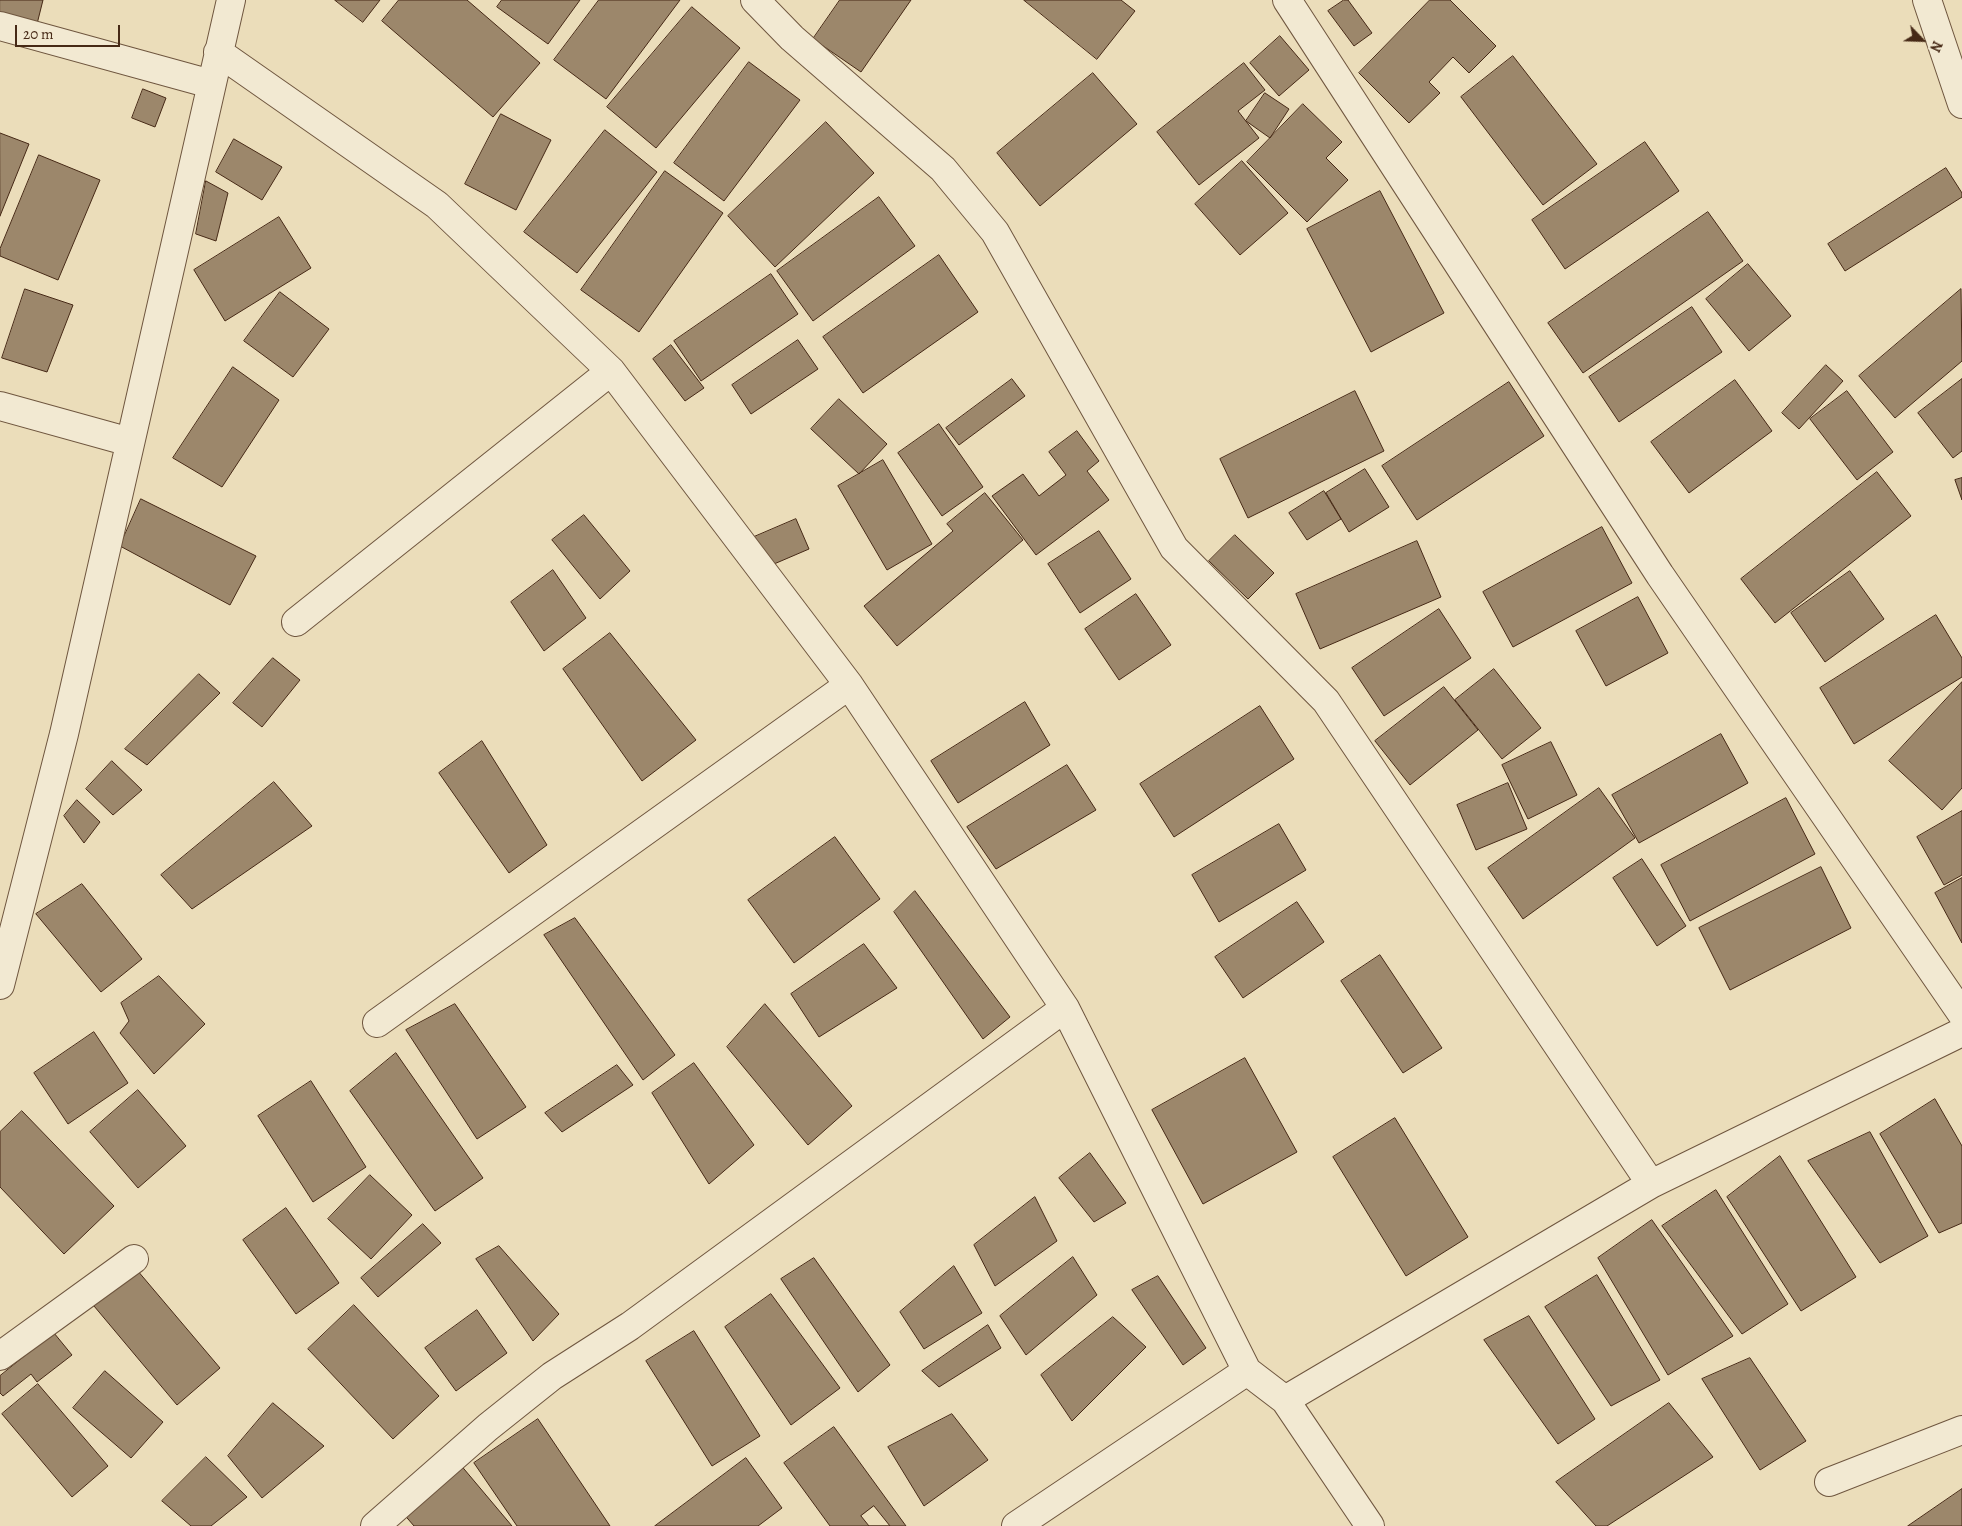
<!DOCTYPE html>
<style>
body{margin:0}
#map{position:relative;width:1962px;height:1526px;overflow:hidden;background:#ebddba;font-family:Alegreya,serif}
canvas{display:block}
.north{position:absolute;left:1897px;top:15px;width:50px;height:50px;-webkit-text-stroke:4px #f2e9d2;paint-order:stroke;rotate:114deg;font-size:14px;font-weight:700;line-height:20px;text-align:center;color:#462916}
.north::after{content:'';display:block;margin:auto;width:18px;height:22px;background:#462916;clip-path:polygon(50% 0,100% 100%,50% 72%,0 100%)}
.scale{position:absolute;left:15px;top:25px;width:105px;height:22px;box-sizing:border-box;border:2px solid #462916;border-top:0;padding-left:6px;font-size:15px;line-height:18px;white-space:nowrap;color:#462916;-webkit-text-stroke:4px #f2e9d2;paint-order:stroke}
</style>
<div id="map">
<canvas width="1962" height="1526"></canvas>
<div class="north">N</div>
<div class="scale">20 m</div>
</div>
<script>
const c = document.querySelector('canvas').getContext('2d');
c.lineJoin = 'round';
function fill(path, color) {
  c.fillStyle = color;
  c.fill(path, 'evenodd');
}
function trace(path, color, width, dash) {
  c.strokeStyle = color;
  c.lineWidth = width;
  c.lineCap = dash ? 'butt' : 'round';
  c.setLineDash(dash || []);
  c.stroke(path);
}
const building = new Path2D(`
 M0 0H43L35 32 0 24Z
 M335 0H380L363 22Z
 M399 0H467L540 63 493 117 382 21Z
 M502 0H580L548 44 497 7Z
 M599 0H680L606 99 554 60Z
 M840 0H911L861 72 813 39Z
 M1024 0H1121L1135 11 1097 59Z
 M1344 0H1348L1372 33 1354 46 1328 11Z
 M1430 0H1450L1496 46 1469 73 1453 57 1429 82 1440 93 1409 123 1359 73Z
 M692 7 740 48 656 148 607 107Z
 M1280 36 1309 70 1279 96 1250 63Z
 M1513 56 1597 164 1543 205 1461 97Z
 M749 62 800 100 724 201 674 163Z
 M1244 63 1265 90 1238 111 1259 138 1199 185 1157 132Z
 M1093 73 1137 124 1040 206 997 153Z
 M143 89 166 98 155 127 132 118Z
 M1265 93 1289 109 1270 138 1246 121Z
 M1303 104 1342 142 1326 158 1348 180 1307 222 1247 162Z
 M501 114 551 140 516 210 465 184Z
 M826 122 874 173 775 267 728 216Z
 M605 130 657 172 577 273 524 232Z
 M0 133 29 144 0 216Z
 M234 139 282 167 262 200 216 172Z
 M1645 142 1679 191 1565 269 1532 220Z
 M39 155 100 180 58 280 0 256V249Z
 M1242 161 1288 213 1240 255 1195 204Z
 M1946 168 1962 193V197L1845 271 1828 244Z
 M665 171 723 213 639 332 581 290Z
 M206 181 228 193 216 241 196 234Z
 M1380 191 1444 313 1371 352 1307 229Z
 M879 197 915 246 813 321 777 271Z
 M1708 212 1743 261 1583 373 1548 323Z
 M279 217 311 268 225 321 194 270Z
 M939 255 978 312 863 393 823 337Z
 M1748 264 1791 316 1749 351 1706 299Z
 M771 274 798 314 701 381 674 341Z
 M25 289 73 305 47 372 2 358Z
 M1961 289 1962 361 1895 418 1859 376Z
 M280 292 329 329 293 377 244 341Z
 M1692 307 1722 352 1619 422 1589 377Z
 M798 340 818 369 751 414 732 385Z
 M671 345 704 388 685 401 653 359Z
 M1826 365 1843 381 1799 429 1782 413Z
 M233 367 279 400 222 487 173 458Z
 M1012 379 1025 396 959 445 946 428Z
 M1962 379V451L1953 458 1918 413Z
 M1735 380 1772 431 1689 493 1651 442Z
 M1509 382 1544 436 1417 520 1382 466Z
 M1355 391 1384 451 1248 518 1220 459Z
 M1847 391 1893 452 1857 480 1810 419Z
 M839 399 887 444 859 474 811 429Z
 M939 424 983 487 942 516 898 453Z
 M1077 431 1099 461 1087 471 1109 500 1036 555 992 496 1023 474 1039 496 1066 475 1049 452Z
 M883 460 932 544 887 570 838 486Z
 M1365 469 1389 507 1349 532 1326 493Z
 M1877 472 1911 516 1775 623 1741 579Z
 M1962 478V500L1955 480Z
 M1324 491 1341 519 1307 540 1289 513Z
 M985 493 1023 540 897 646 864 606 953 531 947 524Z
 M141 499 256 556 230 605 120 546Z
 M584 515 630 571 600 599 552 540Z
 M796 519 809 549 767 567 754 537Z
 M1602 527 1632 583 1513 647 1483 592Z
 M1099 531 1131 579 1080 613 1048 564Z
 M1235 535 1274 573 1248 599 1209 561Z
 M1417 541 1441 597 1320 649 1296 594Z
 M553 570 586 618 544 651 511 602Z
 M1850 571 1884 619 1825 662 1791 613Z
 M1136 594 1171 645 1119 680 1085 629Z
 M1638 597 1668 653 1606 686 1576 631Z
 M1439 609 1471 658 1384 716 1352 668Z
 M1936 615 1962 658V677L1854 744 1820 688Z
 M610 633 696 740 642 781 563 669Z
 M273 658 300 680 262 727 233 703Z
 M1494 669 1541 728 1502 759 1455 700Z
 M199 674 220 693 147 765 125 749Z
 M1962 682V788L1942 810 1889 761Z
 M1444 687 1478 730 1410 785 1375 741Z
 M1025 702 1050 745 958 803 931 761Z
 M1260 706 1294 759 1174 837 1140 784Z
 M1721 734 1748 783 1639 843 1612 795Z
 M482 741 547 845 509 873 439 773Z
 M1551 742 1577 795 1528 819 1502 765Z
 M112 761 142 790 113 815 86 789Z
 M1067 765 1096 810 996 869 967 827Z
 M274 782 312 826 192 909 161 875Z
 M1508 783 1527 829 1476 850 1457 805Z
 M1599 788 1635 838 1523 919 1488 868Z
 M1786 798 1815 854 1690 921 1661 865Z
 M77 800 100 822 84 843 64 816Z
 M1962 811V875L1944 885 1917 837Z
 M1279 824 1306 870 1219 922 1192 875Z
 M835 837 880 899 794 963 748 900Z
 M1642 859 1686 926 1657 946 1613 878Z
 M1821 867 1851 928 1730 990 1699 928Z
 M1962 878V943L1935 893Z
 M82 884 142 959 101 992 36 914Z
 M915 891 1010 1017 983 1039 894 912Z
 M1297 902 1324 942 1243 998 1215 957Z
 M575 918 675 1055 643 1080 544 935Z
 M864 944 897 988 819 1037 791 994Z
 M1380 955 1442 1048 1403 1073 1341 981Z
 M159 976 205 1024 154 1074 120 1033 129 1021 121 1003Z
 M455 1004 526 1107 477 1139 406 1030Z
 M765 1004 852 1106 808 1145 727 1047Z
 M94 1032 128 1083 68 1124 34 1073Z
 M396 1053 483 1178 435 1211 350 1091Z
 M1245 1058 1297 1152 1203 1204 1152 1110Z
 M694 1063 754 1145 709 1184 652 1093Z
 M617 1065 633 1085 562 1132 545 1113Z
 M311 1081 366 1167 313 1202 258 1116Z
 M138 1090 186 1146 138 1188 90 1132Z
 M1935 1099 1962 1146V1223L1939 1233 1880 1134Z
 M22 1111 114 1206 64 1254 0 1187V1132Z
 M1395 1118 1468 1237 1406 1276 1333 1157Z
 M1870 1132 1928 1236 1880 1263 1808 1161Z
 M1090 1153 1126 1203 1094 1222 1059 1178Z
 M1780 1156 1856 1277 1801 1311 1727 1197Z
 M370 1175 412 1215 371 1259 328 1219Z
 M1716 1190 1788 1304 1742 1334 1662 1226Z
 M1035 1197 1057 1241 995 1286 974 1245Z
 M286 1208 339 1283 296 1314 243 1240Z
 M1652 1220 1733 1336 1668 1375 1598 1258Z
 M423 1224 441 1243 378 1297 361 1278Z
 M499 1246 559 1314 533 1341 476 1259Z
 M1073 1257 1097 1295 1026 1355 1000 1316Z
 M814 1258 890 1365 858 1392 781 1279Z
 M954 1266 982 1313 924 1349 900 1312Z
 M137 1270 220 1368 177 1405 94 1306Z
 M1597 1275 1660 1380 1611 1406 1545 1307Z
 M1158 1276 1206 1348 1183 1365 1132 1290Z
 M771 1294 840 1388 791 1425 725 1327Z
 M354 1305 439 1396 393 1439 308 1349Z
 M477 1310 507 1353 456 1391 425 1348Z
 M1529 1316 1595 1419 1558 1444 1484 1340Z
 M1113 1317 1146 1347 1072 1421 1041 1375Z
 M988 1325 1001 1348 939 1387 922 1371Z
 M694 1331 760 1436 712 1466 646 1361Z
 M54 1333 72 1355 37 1382 31 1374 3 1396 0 1393V1376Z
 M1750 1358 1806 1441 1760 1470 1702 1379Z
 M105 1371 163 1422 131 1458 73 1408Z
 M38 1384 108 1466 72 1497 2 1414Z
 M273 1403 324 1446 262 1498 228 1456Z
 M1669 1403 1713 1457 1607 1526H1596L1556 1482Z
 M952 1414 988 1460 924 1506 888 1447Z
 M538 1419 610 1526H517L474 1463Z
 M834 1427 906 1526H830L784 1463Z
 M206 1457 247 1497 211 1526H191L162 1501Z
 M746 1458 782 1508 758 1526H655Z
 M459 1463 512 1526H414L402 1512Z
 M1962 1489V1526H1908Z
 M874 1506 890 1526H869L861 1516Z`);
const minor = new Path2D(`
 M755 0 792 38 943 169 995 232 1174 548 1326 701 1651 1184
 M1287 0 1660 575 1962 1014
 M1927 0 1962 104
 M0 26 211 84
 M218 52 437 205 611 371 849 685 1065 1008 1247 1371 1285 1400 1370 1526
 M0 406 130 442
 M296 622 611 371
 M0 985 64 734 231 0
 M377 1023 849 685
 M0 1356 134 1259
 M1285 1400 1651 1184 1962 1032
 M1829 1482 1962 1430
 M375 1526 488 1427 552 1376 630 1326 1065 1008
 M1016 1526 1247 1371`);
fill(building, '#9c876b');
trace(building, '#462916', 1);
trace(minor, '#6f563f', 30);
trace(minor, '#f2e9d2', 28);
</script>
